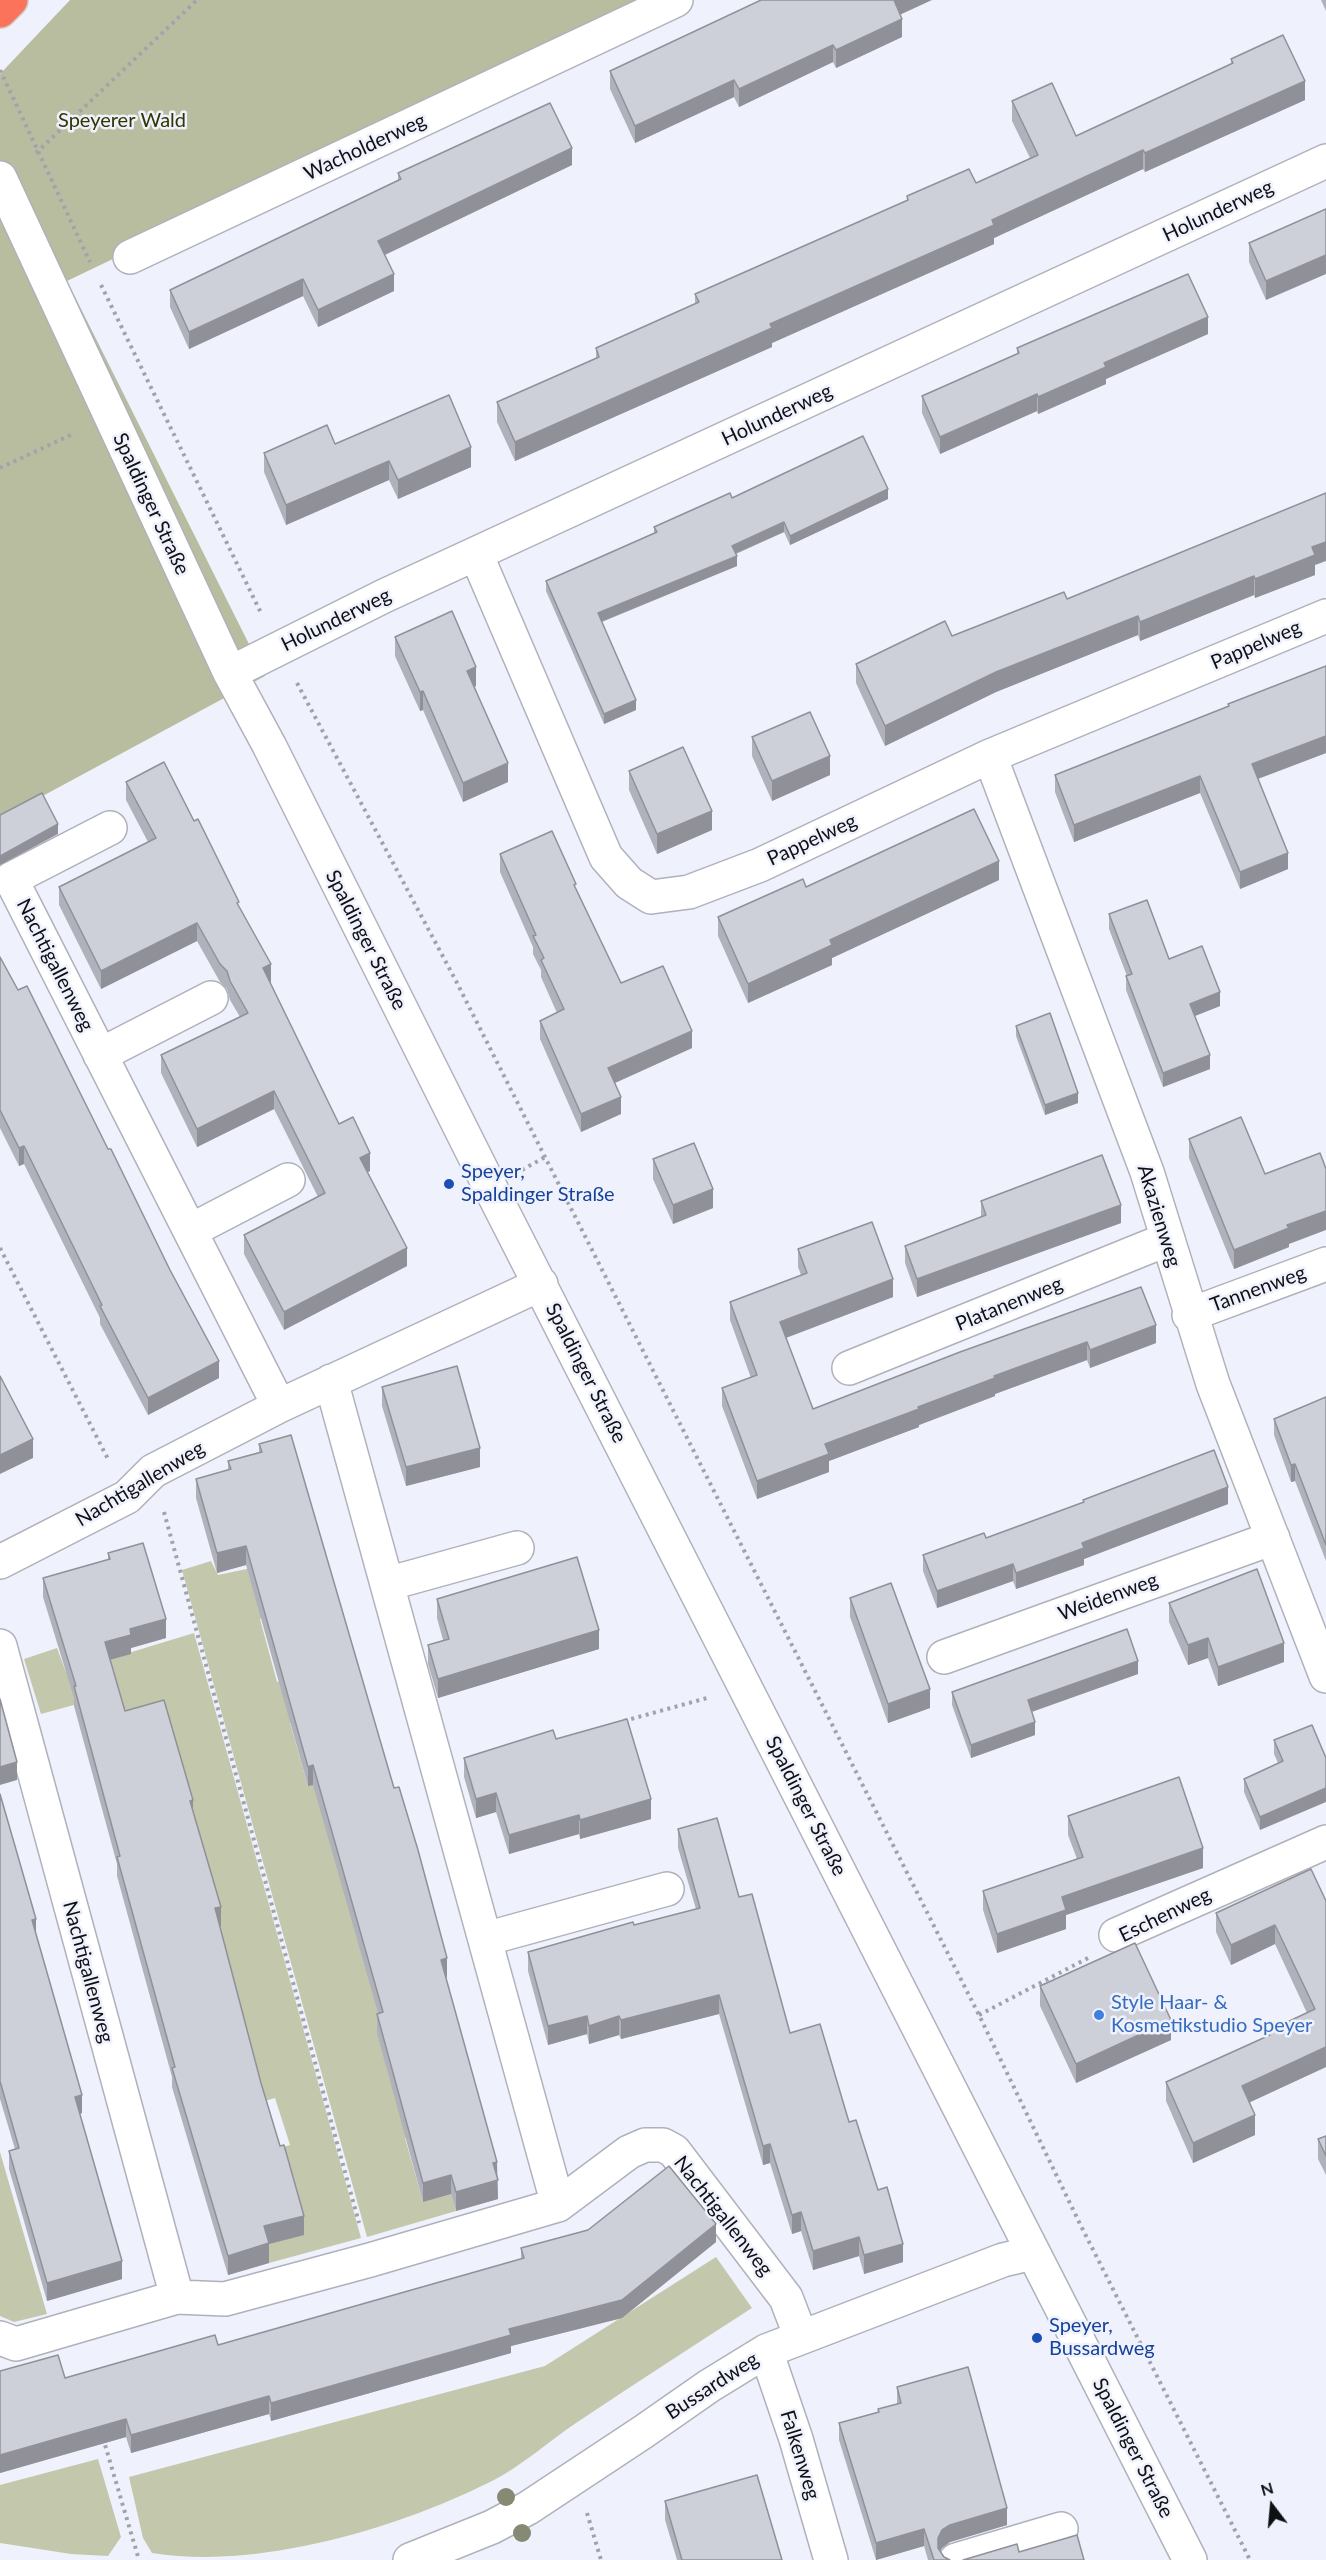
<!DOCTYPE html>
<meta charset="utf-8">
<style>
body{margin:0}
#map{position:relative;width:1326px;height:2560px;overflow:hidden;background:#eff1fc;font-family:Lato,sans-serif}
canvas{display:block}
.north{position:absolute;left:1242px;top:2476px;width:60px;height:60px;-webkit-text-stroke:4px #eff1fc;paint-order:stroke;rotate:344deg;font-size:16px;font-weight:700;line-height:24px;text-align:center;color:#0f1014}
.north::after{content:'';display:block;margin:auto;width:21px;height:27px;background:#0f1014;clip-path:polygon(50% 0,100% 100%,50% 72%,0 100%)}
</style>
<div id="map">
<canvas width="1326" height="2560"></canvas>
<div class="north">N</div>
</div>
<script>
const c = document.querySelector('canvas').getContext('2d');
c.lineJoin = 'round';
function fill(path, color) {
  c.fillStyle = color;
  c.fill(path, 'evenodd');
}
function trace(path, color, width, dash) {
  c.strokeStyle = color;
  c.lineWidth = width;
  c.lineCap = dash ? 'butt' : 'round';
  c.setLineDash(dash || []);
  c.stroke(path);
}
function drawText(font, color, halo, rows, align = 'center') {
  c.font = font + ' Lato,sans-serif';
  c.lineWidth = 5;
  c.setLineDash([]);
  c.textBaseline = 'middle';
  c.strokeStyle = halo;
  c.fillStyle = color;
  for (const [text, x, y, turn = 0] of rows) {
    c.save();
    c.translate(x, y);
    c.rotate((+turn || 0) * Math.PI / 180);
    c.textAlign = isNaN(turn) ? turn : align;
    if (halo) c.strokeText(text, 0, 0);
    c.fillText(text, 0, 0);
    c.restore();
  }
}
const green = new Path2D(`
 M211 1561 218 1575 280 1562 293 1610 260 1619 277 1682 310 1673 322 1713 290 1723 308 1786 339 1777 437 2129 405 2138 423 2202 451 2194 456 2211 367 2237 182 1570Z
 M194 1633 361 2238 269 2263 238 2162 290 2145 275 2098 261 2102 114 1694 41 1714 24 1659 57 1648 66 1672Z
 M0 2152 47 2314 14 2322 0 2316Z
 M716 2257 752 2308C693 2346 634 2384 576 2423 549 2441 523 2465 494 2480 428 2513 360 2536 288 2549 243 2557 196 2560 152 2553L143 2538 129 2477 545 2366Z
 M98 2459 121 2537 108 2556 71 2554 0 2543V2485Z`);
const forest = new Path2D(`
 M70 0H652L67 281 265 676 0 819V74Z`);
const path = new Path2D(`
 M0 70 90 262
 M36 153 197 0
 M101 285 262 615
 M0 468 75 433
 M297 683 456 981 545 1157 979 2015 1079 2222 1250 2560
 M522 1170 545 1157
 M0 1248 109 1461
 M164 1512 359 2223
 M624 1721 707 1698
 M979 2015 1088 1958
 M103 2438 139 2560
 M587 2513 601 2560`);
const minor = new Path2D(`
 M0 178 230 673 269 745 490 1187 1190 2560
 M130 257 676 0
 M476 554 606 857 629 883 651 897 689 892 760 865 990 756 1326 616
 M230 673 384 596 1326 161
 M990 756 1147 1172 1213 1384 1326 1676
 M110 828 11 879 279 1406
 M100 1055 211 998
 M190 1231 288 1180
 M1189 1315 1326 1264
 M849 1368 1168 1239
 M331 1381 558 2205
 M0 1562 127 1497 153 1471 279 1406 541 1284
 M387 1584 517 1548
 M0 1646 177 2297
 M944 1657 1273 1538
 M1116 1935 1326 1842
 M485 1939 667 1889
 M0 2338 16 2344 177 2297 225 2299 370 2260 558 2205 629 2152 645 2145H663L674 2151 786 2298 801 2337
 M766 2351 796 2439 831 2560
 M410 2560 492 2527 528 2508 643 2432 709 2386 766 2351 1003 2260 1033 2253
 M956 2560 1061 2529`);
const highway = new Path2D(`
 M0 11 11 0`);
const trees = [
 [506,2497],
 [522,2533]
];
const wall = new Path2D(`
 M1321 0H1326V11Z
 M900 15 902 37 836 68 833 62 739 107 734 97 635 143 610 89V71Z
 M1231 59 1305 100 1145 172 1143 169 994 238V244L772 343V347L515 461 497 422V402L596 359V348L695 304V294L907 201V196L976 183 1030 158 1012 121V101L1076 136 1231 64Z
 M572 165 385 255 394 291 318 327 303 296 189 349 170 307V290L398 180V173Z
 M1326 209 1266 300 1249 262V243Z
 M1208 334 1106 379V384L1038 414 1037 411 940 454 922 413V396L1017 354V348Z
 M264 453 471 467 398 499 389 480 286 525 264 472Z
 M732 498 888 499 790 545 784 532 736 554 737 566 602 622 636 710 604 724 546 591V581L654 533V527Z
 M1315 565V575L1255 598 1254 595 1140 641 1138 635 996 692 885 746 856 683V664L952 636 1067 599Z
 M395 637 476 686 475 687 508 782 463 802 423 710 420 711 395 656Z
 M1228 704 1326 753 1258 779 1288 869 1240 889 1200 793 1074 842 1055 792V775L1228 707Z
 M752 737 830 775 772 801 752 756Z
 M629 771 712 830 657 854 629 790Z
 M126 782 239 908 271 982 269 983 339 1124 370 1171 367 1172 407 1266 284 1330 244 1254V1235L318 1197 274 1109 197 1147 161 1073V1055L240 1017 230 1000 227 989 220 982 197 941 101 989 59 905V887L148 842 126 800Z
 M500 854 576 888 621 983 692 1048 615 1083 621 1114 581 1132 540 1039V1021L557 1013 541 977V970L533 954V947L500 872Z
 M999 880 832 958V965L748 1003 718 936V917L806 887Z
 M1109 914 1169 959 1220 1006 1194 1016 1210 1069 1163 1087 1126 990V976H1127L1109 929Z
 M0 957 219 1378 148 1415 100 1324V1318L24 1164 19 1166 0 1128Z
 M1016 1026 1078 1103 1045 1115 1016 1036Z
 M1189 1139 1289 1244V1247L1234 1269 1189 1158Z
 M653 1159 713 1208 673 1224 653 1179Z
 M981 1201 1121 1223 917 1297 905 1263V1246L981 1217Z
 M798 1249 893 1297 786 1338 813 1409 1141 1287 1156 1343 1090 1368 1087 1360 995 1394V1396L919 1425V1427L829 1461V1472L757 1499 722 1406V1388L751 1378 730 1320V1302L801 1275 798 1267Z
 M382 1387 480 1467 406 1486 382 1406Z
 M1326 1397V1561L1295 1481 1291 1482 1274 1435V1419Z
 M259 1444 447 1977 446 1978 497 2176 498 2199 456 2211 451 2194 423 2202 377 2033V2014L378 2013 313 1785 308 1786 246 1565 217 1573 196 1498V1479L228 1470V1461L259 1452Z
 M1083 1500 1228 1504 1084 1559V1565L1016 1589 1013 1581 937 1608 923 1571V1555L986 1538 1083 1503Z
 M108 1553 166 1638 131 1648V1654L110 1660 125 1711 193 1811 221 1926H220L261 2083 304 2235 269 2244V2263L228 2275 172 2087V2077L117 1876V1864L74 1706V1698L43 1597V1578L108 1560Z
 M850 1598 930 1708 888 1723 850 1617Z
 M437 1599 599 1649 438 1698 428 1664V1645L443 1640 437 1618Z
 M1169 1603 1284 1662 1218 1686 1208 1658 1188 1665 1169 1622Z
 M1138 1674 1032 1712 1035 1735 971 1758 952 1705V1692Z
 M1312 1725 1260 1830 1244 1792V1779L1278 1763 1274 1754V1740Z
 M556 1739 651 1819 580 1839 579 1834 509 1854 496 1812 476 1818 464 1777V1758Z
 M0 1794 82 2113 80 2114 122 2279 47 2301 9 2169V2151L15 2149 0 2099Z
 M1068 1816 1203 1868 1066 1915V1929L997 1953 983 1910V1891L1077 1859 1068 1835Z
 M678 1829 739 1897 790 2033 849 2122 878 2190 903 2262 864 2274 859 2256 813 2270 801 2231 792 2234 770 2163 763 2165 719 2014 621 2039 619 2035 589 2044 587 2034 548 2045 528 1971V1952L696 1909 678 1848Z
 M1311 1869 1326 2067 1249 2102 1255 2135 1193 2163 1166 2101V2082L1268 2036V2031L1307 2013 1275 1944 1231 1965 1216 1932V1913Z
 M1040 1986 1171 2040 1076 2083 1040 2006Z
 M1326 2136V2175L1318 2159V2139Z
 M716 2242 622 2318 511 2346V2353L271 2421 269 2414 131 2453 126 2437 0 2473V2371L65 2378 218 2345 521 2259V2248Z
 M897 2387 1007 2525 950 2542 942 2548 940 2551 944 2557 950 2560H928L924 2546 876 2560 839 2440V2423L878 2412V2409L897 2404Z
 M665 2501 782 2560H677L665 2520Z`);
const shadedWall = new Path2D(`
 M894 0H932L893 18Z
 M902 19V37L836 68V50Z
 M833 45V62L739 107V89Z
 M734 80V97L635 143V126Z
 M1305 81V100L1145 172V153Z
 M572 148V165L378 258V241Z
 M1143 150V169L994 238V244L772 343V347L515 461V442L770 324Z
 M1326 255V274L1266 300V281Z
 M394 274V291L318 327V310Z
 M303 279V296L189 349V332Z
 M1208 317V334L1106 379V384L1038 414V397L1104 363Z
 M1037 394V411L940 454V437Z
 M471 447V467L398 499V480Z
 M389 461V480L286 525V505Z
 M888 489V499L790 545V536Z
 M784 522V532L732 555V546Z
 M1326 542V561L1315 565V575L1255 598V579L1312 547Z
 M737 556V566L598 623V613Z
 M1254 576V595L1140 641V622Z
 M1138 616V635L996 692 885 746V726L996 672Z
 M476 667V686L467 690V671Z
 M423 691V710L420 711V692Z
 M636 700V710L604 724V714Z
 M1326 736V753L1252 781V764Z
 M830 756V775L772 801V781Z
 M508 763V782L463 802V783Z
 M1200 776V793L1074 842V825Z
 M712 811V830L657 854V834Z
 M58 824V834L0 865V856Z
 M1288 853V869L1240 889V872Z
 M999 861V880L832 958V965L748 1003V984L830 940Z
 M197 923V941L101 989V971Z
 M271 964V982L263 987V968Z
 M1220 992V1006L1190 1018V1004Z
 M692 1031V1048L608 1086V1068Z
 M1210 1055V1069L1163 1087V1073Z
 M274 1091V1109L197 1147V1129Z
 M1078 1093V1103L1045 1115V1105Z
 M621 1097V1114L581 1132V1114Z
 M24 1146V1164L19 1166V1148Z
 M370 1153V1171L360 1176V1158Z
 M713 1189V1208L673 1224V1205Z
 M1121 1205V1223L917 1297V1279Z
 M1326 1211V1230L1289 1244V1247L1234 1269V1250L1287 1225Z
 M407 1248V1266L284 1330V1312Z
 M893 1279V1297L780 1340V1322Z
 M1156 1325V1343L1090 1368V1350Z
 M1087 1342V1360L995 1394V1396L919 1425V1427L829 1461V1472L757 1499V1481L825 1444 994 1376Z
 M219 1361V1378L148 1415V1398Z
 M33 1439V1458L0 1474V1455Z
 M480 1448V1467L406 1486V1467Z
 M1295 1464V1481L1291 1482V1465Z
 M1228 1487V1504L1084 1559V1565L1016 1589V1573L1082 1543Z
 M246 1546V1565L217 1573V1553Z
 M1013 1564V1581L937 1608V1591Z
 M166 1619V1638L131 1648V1654L105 1661V1642L130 1629Z
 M599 1630V1649L438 1698V1679Z
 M1208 1638V1658L1188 1665V1645Z
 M1284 1643V1662L1218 1686V1667Z
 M1138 1661V1674L1028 1713V1700Z
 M930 1689V1708L888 1723V1704Z
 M1035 1722V1735L971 1758V1745Z
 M17 1762V1780L0 1785V1767Z
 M313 1765V1785L308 1786V1767Z
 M1326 1788V1802L1260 1830V1817Z
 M496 1793V1812L476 1818V1799Z
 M651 1799V1819L580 1839V1820Z
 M193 1800V1819L190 1801Z
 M579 1815V1834L509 1854V1835Z
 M1203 1848V1868L1066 1915V1929L997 1953V1934L1062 1897Z
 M221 1907V1926L215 1928V1908Z
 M36 1919V1937L32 1920Z
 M1275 1925V1944L1231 1965V1945Z
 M447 1958V1977L441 1979V1960Z
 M719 1995V2014L621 2039V2020Z
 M587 2016V2034L548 2045V2026Z
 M619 2016V2035L589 2044V2026Z
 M1171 2020V2040L1076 2083V2064Z
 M1326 2047V2067L1242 2106V2086Z
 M82 2095V2113L75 2115V2097Z
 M1255 2115V2135L1193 2163V2143Z
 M770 2144V2163L763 2165V2146Z
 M497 2162 498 2199 456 2211V2192L493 2163Z
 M451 2175V2194L423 2202V2183Z
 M801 2212V2231L792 2234V2215Z
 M304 2216V2235L269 2244V2263L228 2275V2256L264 2226Z
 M716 2224V2242L622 2318 511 2346V2353L271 2421V2403L509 2329Z
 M859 2237V2256L813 2270V2251Z
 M903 2244V2262L864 2274V2255Z
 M122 2261V2279L47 2301V2283Z
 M269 2396V2414L131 2453V2435Z
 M126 2419V2437L0 2473V2455Z
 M1007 2508V2525L950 2542 942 2548 938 2555V2538L942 2530 950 2525Z
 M924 2529V2546L876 2560V2543Z`);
const building = new Path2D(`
 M761 0H894L902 19 836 50 833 45 739 89 734 80 635 126 610 71Z
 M1283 35 1305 81 1145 153 1143 150 992 220 994 225 770 324 772 328 515 442 497 402 599 357 596 348 699 302 695 294 908 200 907 196 969 169 976 183 1038 155 1012 101 1052 83 1076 136 1233 63 1231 59Z
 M550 103 572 148 378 241 394 274 318 310 303 279 189 332 170 290 401 179 398 173Z
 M1326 209V255L1266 281 1249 243Z
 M1188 274 1208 317 1104 363 1106 367 1038 397 1037 394 940 437 922 396 1019 353 1017 348Z
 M449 395 471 447 398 480 389 461 286 505 264 453 327 425 335 444Z
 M863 436 888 489 790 536 784 522 732 546 737 556 598 613 636 700 604 714 546 581 657 532 654 527 730 493 732 498Z
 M1326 493V542L1312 547 1315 555 1255 579 1254 576 1140 622 1138 616 996 672 885 726 856 664 945 621 952 636 1064 592 1067 599Z
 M452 611 476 667 467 671 508 763 463 783 423 691 420 692 395 637Z
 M1326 666V736L1252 764 1288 853 1240 872 1200 776 1074 825 1055 775 1229 706 1228 704Z
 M810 712 830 756 772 781 752 737Z
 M683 747 712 811 657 834 629 771Z
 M164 762 194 821 198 819 239 902 237 903 271 964 263 968 339 1124 353 1117 370 1153 360 1158 407 1248 284 1312 244 1235 325 1193 274 1091 197 1129 161 1055 248 1013 230 981 227 971 220 964 197 923 101 971 59 887 156 838 126 782Z
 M42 793 58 824 0 856V815Z
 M974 809 999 861 830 940 832 945 748 984 718 917 803 879 806 887Z
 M552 831 576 884 574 885 621 983 663 966 692 1031 608 1068 621 1097 581 1114 540 1021 564 1009 541 960 544 958 533 936 536 935 500 854Z
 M1147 900 1169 959 1202 946 1220 992 1190 1004 1210 1055 1163 1073 1126 976 1132 974 1109 914Z
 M0 957 18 990 27 986 108 1149H111L170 1270 219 1361 148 1398 100 1306 102 1305 24 1146 19 1148 0 1110Z
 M1050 1013 1078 1093 1045 1105 1016 1026Z
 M1241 1117 1265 1174 1320 1153 1326 1169V1211L1287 1225 1289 1228 1234 1250 1189 1139Z
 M694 1143 713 1189 673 1205 653 1159Z
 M1102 1155 1121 1205 917 1279 905 1246 986 1215 981 1201Z
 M872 1222 893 1279 780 1322 813 1409 960 1352 1141 1287 1156 1325 1090 1350 1087 1342 994 1376 995 1378 918 1407 919 1409 825 1444 829 1454 757 1481 722 1388 757 1375 730 1302 807 1273 798 1249Z
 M457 1366 480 1448 406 1467 382 1387Z
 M0 1376 33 1439 0 1455Z
 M1326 1397V1545L1295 1464 1291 1465 1274 1419Z
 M291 1435 394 1788 399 1787 418 1850 447 1958 441 1960 497 2162 493 2163 498 2180 456 2192 451 2175 423 2183 377 2014 383 2012 313 1765 308 1767 246 1546 217 1553 196 1479 231 1469 228 1461 262 1452 259 1444Z
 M1214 1450 1228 1487 1082 1543 1084 1548 1016 1573 1013 1564 937 1591 923 1555 984 1533 986 1538 1084 1502 1083 1500Z
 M143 1543 166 1619 130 1629 131 1635 105 1642 125 1711 164 1700 193 1800 190 1801 221 1907 215 1908 261 2083 280 2146 284 2145 304 2216 264 2226 269 2243 228 2256 172 2068 175 2067 117 1857 120 1856 74 1686H76L43 1578 110 1559 108 1553Z
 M577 1557 599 1630 438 1679 428 1645 449 1639 437 1599Z
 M1257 1569 1284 1643 1218 1667 1208 1638 1188 1645 1169 1603Z
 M891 1583 930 1689 888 1704 850 1598Z
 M1127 1629 1138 1661 1028 1700 1035 1722 971 1745 952 1692Z
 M0 1699 17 1762 0 1767Z
 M627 1719 651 1799 580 1820 579 1815 509 1835 496 1793 476 1799 464 1758 553 1730 556 1739Z
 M1312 1725 1326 1758V1788L1260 1817 1244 1779 1283 1761 1274 1740Z
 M1179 1777 1203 1848 1062 1897 1066 1910 997 1934 983 1891 1083 1857 1068 1816Z
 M0 1794 36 1919 32 1920 82 2095 75 2097 122 2261 47 2283 9 2151 19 2148 0 2081Z
 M717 1818 739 1897 752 1894 790 2033 820 2024 849 2122 856 2120 878 2190 887 2187 903 2244 864 2255 859 2237 813 2251 801 2212 792 2215 770 2144 763 2146 719 1995 621 2020 619 2016 589 2026 587 2016 548 2026 528 1952 633 1922 634 1925 700 1908 678 1829Z
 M1311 1869 1326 1901V2047L1242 2086 1255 2115 1193 2143 1166 2082 1270 2035 1268 2031 1315 2009 1275 1925 1231 1945 1216 1913Z
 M1135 1943 1171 2020 1076 2064 1040 1986Z
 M1326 2136V2156L1318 2139Z
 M669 2166 716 2224 622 2300 509 2329 511 2335 271 2403 269 2396 131 2435 126 2419 0 2455V2371L58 2355 65 2378 215 2335 218 2345 524 2258 521 2248 588 2230Z
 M968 2367 1007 2508 950 2525 942 2530 938 2538V2548L944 2557 950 2560H934L924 2529 876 2543 839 2423 879 2412 878 2409 901 2403 897 2387Z
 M757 2475 782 2560H682L665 2501Z
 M1077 2535 1084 2560H963L1017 2544 1019 2552Z`);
const markers = [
 [449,1184,6,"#1a4fb4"],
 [1099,2015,6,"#3f7fe0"],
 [1037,2338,6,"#1a4fb4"]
];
const parkNames = [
 ["Speyerer Wald",122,121]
];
const streetNames = [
 ["Wacholderweg",365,147,-25],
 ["Holunderweg",1218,211,-25],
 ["Holunderweg",777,415,-25],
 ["Spaldinger Straße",151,504,65],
 ["Holunderweg",336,620,-26],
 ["Pappelweg",1256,645,-23],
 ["Pappelweg",812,840,-25],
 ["Spaldinger Straße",366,940,63],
 ["Nachtigallenweg",55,965,63],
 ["Akazienweg",1159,1216,73],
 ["Tannenweg",1258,1289,-20],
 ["Platanenweg",1009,1304,-22],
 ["Spaldinger Straße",586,1373,63],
 ["Nachtigallenweg",140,1484,-31],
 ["Weidenweg",1108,1597,-20],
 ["Spaldinger Straße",806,1806,63],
 ["Eschenweg",1165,1915,-26],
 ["Nachtigallenweg",88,1972,75],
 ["Nachtigallenweg",723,2216,52],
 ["Bussardweg",712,2386,-33],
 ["Spaldinger Straße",1133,2448,63],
 ["Falkenweg",800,2455,73]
];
const transitNames = [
 ["Speyer,",461,1172],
 ["Spaldinger Straße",461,1195],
 ["Speyer,",1049,2326],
 ["Bussardweg",1049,2349]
];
const shopNames = [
 ["Style Haar- &",1111,2003],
 ["Kosmetikstudio Speyer",1111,2026]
];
fill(green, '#c3c8ac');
fill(forest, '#b8bda0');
trace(minor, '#afb1bb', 36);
trace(highway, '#cfcfd0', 36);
trace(path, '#a1a3ab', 4, [3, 4.5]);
trace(minor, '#fff', 33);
trace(highway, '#fb735a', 33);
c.fillStyle = '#868a72';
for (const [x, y] of trees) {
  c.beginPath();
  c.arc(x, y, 9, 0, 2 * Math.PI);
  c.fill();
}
fill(wall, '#b0b2bb');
fill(shadedWall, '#909198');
fill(building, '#cdcfd9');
trace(building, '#909198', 1.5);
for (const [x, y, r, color] of markers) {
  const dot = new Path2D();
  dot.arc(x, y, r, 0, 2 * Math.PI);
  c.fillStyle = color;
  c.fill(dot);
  trace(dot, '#eff1fc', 2);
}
drawText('20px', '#313602', '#eff1fc', parkNames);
drawText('20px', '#0f1014', '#eff1fc', streetNames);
drawText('20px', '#164399', '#eff1fc', transitNames, 'left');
drawText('20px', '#366cbe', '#eff1fc', shopNames, 'left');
</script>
